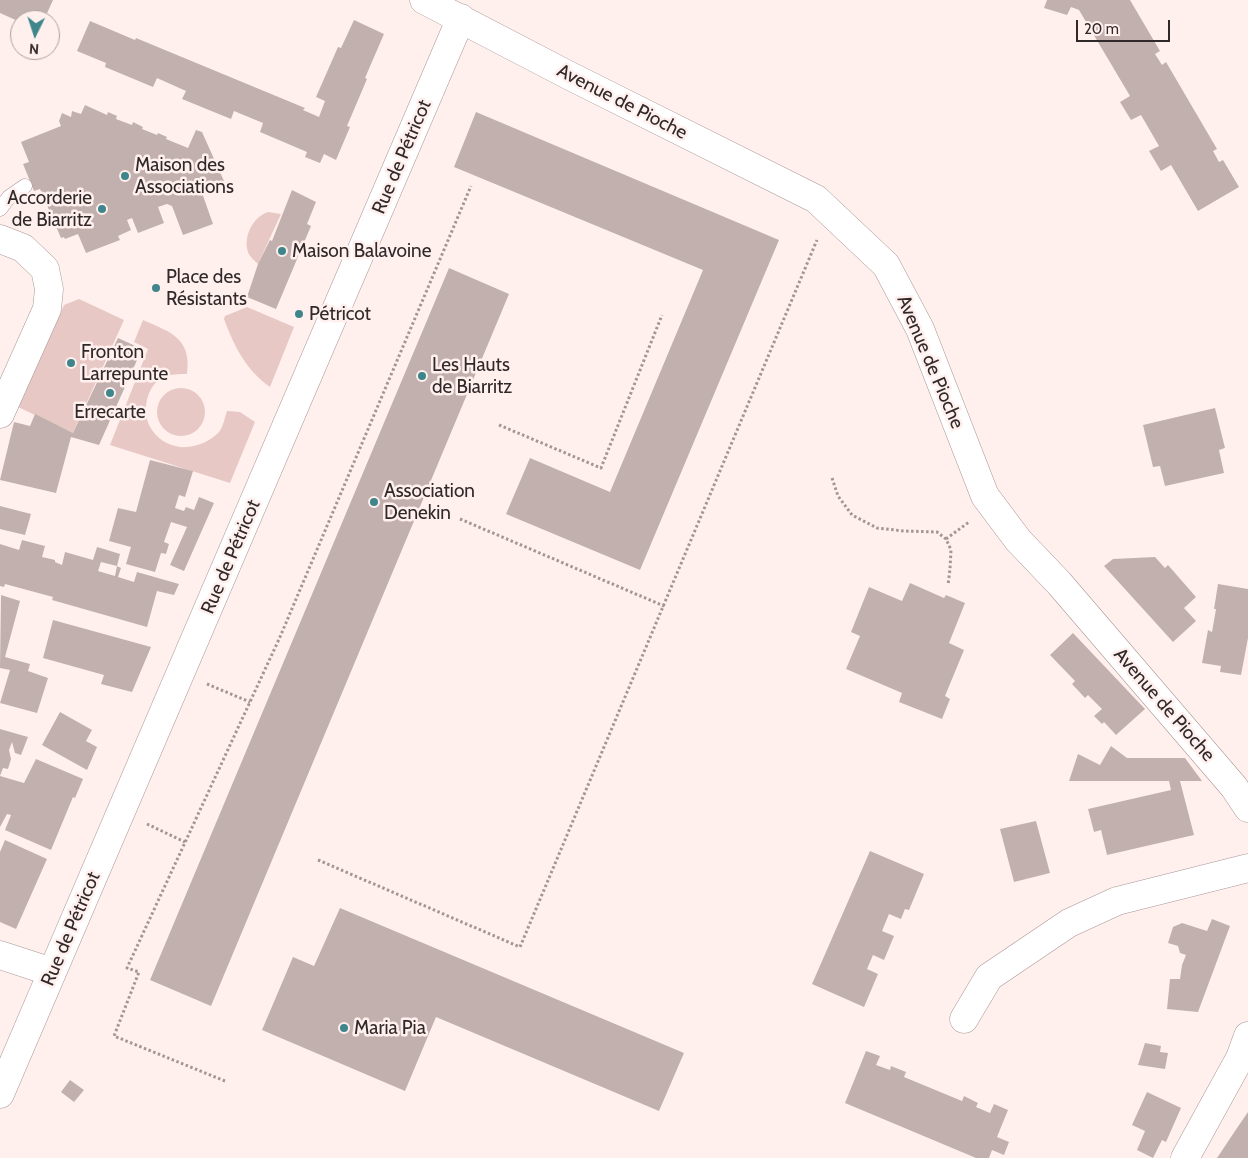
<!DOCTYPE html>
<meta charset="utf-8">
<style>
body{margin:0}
#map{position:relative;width:1248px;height:1158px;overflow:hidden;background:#fff0ee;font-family:Cabin,sans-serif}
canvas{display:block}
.north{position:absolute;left:10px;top:10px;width:50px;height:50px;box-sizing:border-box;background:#fff0ee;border:1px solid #aca09f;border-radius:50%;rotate:184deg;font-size:14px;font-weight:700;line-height:20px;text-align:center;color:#302929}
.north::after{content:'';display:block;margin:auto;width:18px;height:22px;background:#3e868c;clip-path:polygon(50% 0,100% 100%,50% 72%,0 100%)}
.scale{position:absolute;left:1076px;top:20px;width:94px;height:22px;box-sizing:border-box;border:2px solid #302929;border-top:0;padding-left:6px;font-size:15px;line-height:18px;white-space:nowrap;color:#302929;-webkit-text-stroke:4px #fff0ee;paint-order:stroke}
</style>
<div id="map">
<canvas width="1248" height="1158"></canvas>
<div class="north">N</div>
<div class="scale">20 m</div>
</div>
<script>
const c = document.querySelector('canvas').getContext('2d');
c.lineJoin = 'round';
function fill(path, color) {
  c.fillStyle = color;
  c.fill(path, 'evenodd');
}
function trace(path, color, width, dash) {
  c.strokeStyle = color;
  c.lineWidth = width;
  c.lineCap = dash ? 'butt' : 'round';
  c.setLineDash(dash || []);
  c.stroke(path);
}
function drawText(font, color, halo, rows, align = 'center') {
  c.font = font + ' Cabin,sans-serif';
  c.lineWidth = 5;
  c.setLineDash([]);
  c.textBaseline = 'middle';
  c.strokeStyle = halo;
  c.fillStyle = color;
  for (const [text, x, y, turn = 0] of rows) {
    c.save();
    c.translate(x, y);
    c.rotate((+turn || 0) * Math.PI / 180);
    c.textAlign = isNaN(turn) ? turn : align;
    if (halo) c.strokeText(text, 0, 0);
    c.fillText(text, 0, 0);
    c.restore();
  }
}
const green = new Path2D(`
 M268 212 281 214 258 264C255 261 249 256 248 252 243 236 253 217 268 212Z
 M79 299 124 320 73 433 18 407 64 305Z
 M247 307 294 327 270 387C246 370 234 346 224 319L225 316Z
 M143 320C170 332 192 338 187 374 179 374 171 374 164 377 145 386 141 414 152 430 169 454 200 451 219 432 223 427 225 417 227 411L240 412 255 422 230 483 110 445 148 349 134 342Z
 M157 412a24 24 0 1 1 48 0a24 24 0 1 1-48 0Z`);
const building = new Path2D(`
 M0 0H53L44 20H20V22L0 13Z
 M1047 0H1130L1160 51 1155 54 1162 65 1166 62 1217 149 1213 151 1219 162 1223 160 1239 187 1198 211 1171 165 1161 171 1149 151 1159 146 1141 115 1131 120 1120 102 1130 96 1079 10 1071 7 1067 15 1044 8Z
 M354 20 384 34 365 78 367 79 347 126 350 127 336 160 324 154 320 163 305 157 307 152 260 132 263 123 234 111 231 119 182 99 186 91 157 78 153 87 105 67 106 63 77 51 90 21 135 40 136 38 305 108 303 110 319 117 325 101 316 97 338 47 341 48Z
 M85 105 107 115 108 112 117 116 116 119 132 125 133 122 143 127 142 129 157 135 158 133 167 137 166 139 188 148 196 130 202 132 224 181 201 190 213 224 183 235 172 206 167 204 158 207 164 223 138 233 132 218 127 220 131 230 118 236 120 240 86 253 78 234 65 239 64 237 61 238 40 189 34 191 23 164 29 162 21 142 61 126 59 121 62 113 71 117 72 111 81 114Z
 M476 112 779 240 640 570 506 514 530 458 610 492 703 270 454 167Z
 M292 190 316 202 307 224 311 226 276 309 247 297 258 264 270 240 272 241Z
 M449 268 509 294 211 1006 150 980Z
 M118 338 142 349 99 445 71 437 56 493 0 480 14 422 30 426 35 414 73 433Z
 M1215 408 1225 448 1219 450 1224 473 1165 486 1160 466 1153 467 1143 425Z
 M150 460 193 471 185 497 179 495 175 508 184 511 186 507 194 510 199 497 214 503 184 571 170 565 187 527 171 522 164 542 169 544 166 554 161 553 155 572 126 564 131 547 109 541 118 508 136 512Z
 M0 506 31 514 25 535 0 529Z
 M22 540 45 546 42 557 55 560V562L62 565 65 552 93 560 97 547 104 549 120 554 117 566 101 562 98 571 115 576 117 566 121 568 118 577 134 582 137 572 179 584 174 595 157 591 147 627 52 600 53 597 5 584 4 587 0 586V544L19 550Z
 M1155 557 1165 568 1168 565 1196 597 1184 608 1196 621 1173 642 1104 566 1113 559Z
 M910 583 944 598 946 595 965 603 949 643 964 650 945 696 950 699 942 719 899 702 902 693 846 669 860 636 851 632 869 587 902 601Z
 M1218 584 1248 589V638L1241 675 1220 672 1221 666 1202 663 1208 630 1212 632 1216 609H1214Z
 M1 595 20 601 5 657 30 664 28 671 48 678 37 713 0 703 10 670 0 668Z
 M53 620 151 647 132 692 101 684 104 675 43 658Z
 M1073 633 1145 709 1116 735 1104 722 1102 724 1094 716 1102 709 1088 695 1085 698 1072 684 1075 681 1050 655Z
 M60 712 92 730 86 741 97 747 87 770 42 745Z
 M0 729 28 737 21 755 15 753 12 742 9 750 11 759 8 769 3 768 0 776Z
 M1111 746 1127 758H1185L1202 781H1180L1194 835 1107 855 1101 830 1094 832 1088 809 1171 790 1169 781H1069L1078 754 1100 765Z
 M36 759 83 779 75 798 73 797 51 850 5 830 11 815 7 814 0 827V776L24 783Z
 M1036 821 1050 873 1014 882 1000 829Z
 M5 840 47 859 16 929 0 922V852Z
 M870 851 924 874 909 910 905 909 901 919 889 914 882 931 894 936 884 960 873 955 867 969 878 974 864 1007 812 984Z
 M340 908 684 1053 659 1111 436 1017 405 1091 262 1030 293 957 314 966Z
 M1212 919 1230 926 1198 1012 1167 1009 1170 979H1180L1182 965 1186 955 1180 953 1178 946 1168 943 1173 927 1182 923 1207 931Z
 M1145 1043 1161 1046 1160 1052 1168 1053 1165 1069 1138 1065Z
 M866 1051 880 1056 876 1065 890 1070 891 1066 906 1072 904 1077 962 1101 964 1096 978 1103 976 1107 990 1113 994 1104 1008 1110 997 1137 1009 1142 1004 1155 992 1150 989 1158H976L845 1103Z
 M70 1080 84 1090 74 1102 61 1092Z
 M1147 1092 1181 1108 1166 1142 1162 1140 1153 1158 1137 1150 1145 1131 1132 1125Z
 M1248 1112V1158H1217L1235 1131Z`);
const path = new Path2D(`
 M499 425 601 468 662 315
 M832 478 838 496 852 515 877 528 904 531 937 532 946 539 951 550 950 569 948 585
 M460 519 664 606
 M946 539 969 522
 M207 684 250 702
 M147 824 185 842
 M318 860 520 947 817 240
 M225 1081 114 1036 139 972 127 968 280 637 471 186`);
const lane = new Path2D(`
 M0 209 9 197 25 186`);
const street = new Path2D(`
 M424 0 570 76 816 199 886 265 920 329 985 496 1018 540 1059 583 1234 787 1248 808
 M0 239 23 248 45 269 49 289 47 309 0 414
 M0 955 52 972
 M964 1019 989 977 1069 923 1117 901 1248 868
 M0 1094 461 18
 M1185 1158 1240 1058 1248 1036`);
const markers = [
 [125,176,5,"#3e868c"],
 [102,209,5,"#3e868c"],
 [282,251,5,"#3e868c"],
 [156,288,5,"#3e868c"],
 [299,314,5,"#3e868c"],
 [71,363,5,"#3e868c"],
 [422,376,5,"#3e868c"],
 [110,393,5,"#3e868c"],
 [374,502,5,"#3e868c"],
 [344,1028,5,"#3e868c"]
];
const streetNames = [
 ["Avenue de Pioche",622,102,27],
 ["Rue de Pétricot",402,157,-67],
 ["Avenue de Pioche",930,362,67],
 ["Rue de Pétricot",231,557,-67],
 ["Avenue de Pioche",1164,705,49],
 ["Rue de Pétricot",71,929,-67]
];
const poiNames = [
 ["Maison des",135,165],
 ["Associations",135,187],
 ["Accorderie",92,198,"right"],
 ["de Biarritz",92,220,"right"],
 ["Maison Balavoine",292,251],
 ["Place des",166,277],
 ["Résistants",166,299],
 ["Pétricot",309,314],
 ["Fronton",81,352],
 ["Larrepunte",81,374],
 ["Les Hauts",432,365],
 ["de Biarritz",432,387],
 ["Errecarte",110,412,"center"],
 ["Association",384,491],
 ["Denekin",384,513],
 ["Maria Pia",354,1028]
];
fill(green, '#e7c8c5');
fill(building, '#c2b0af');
trace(lane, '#a89695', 15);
trace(street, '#a89695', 29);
trace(path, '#a29695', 3, [2.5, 2.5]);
trace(lane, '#fff', 14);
trace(street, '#fff', 28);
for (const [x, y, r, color] of markers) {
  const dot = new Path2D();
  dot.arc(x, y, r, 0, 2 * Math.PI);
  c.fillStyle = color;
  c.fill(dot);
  trace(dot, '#fff0ee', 2);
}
drawText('19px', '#302929', '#fff0ee', streetNames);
drawText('19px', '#302929', '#fff0ee', poiNames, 'left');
</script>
